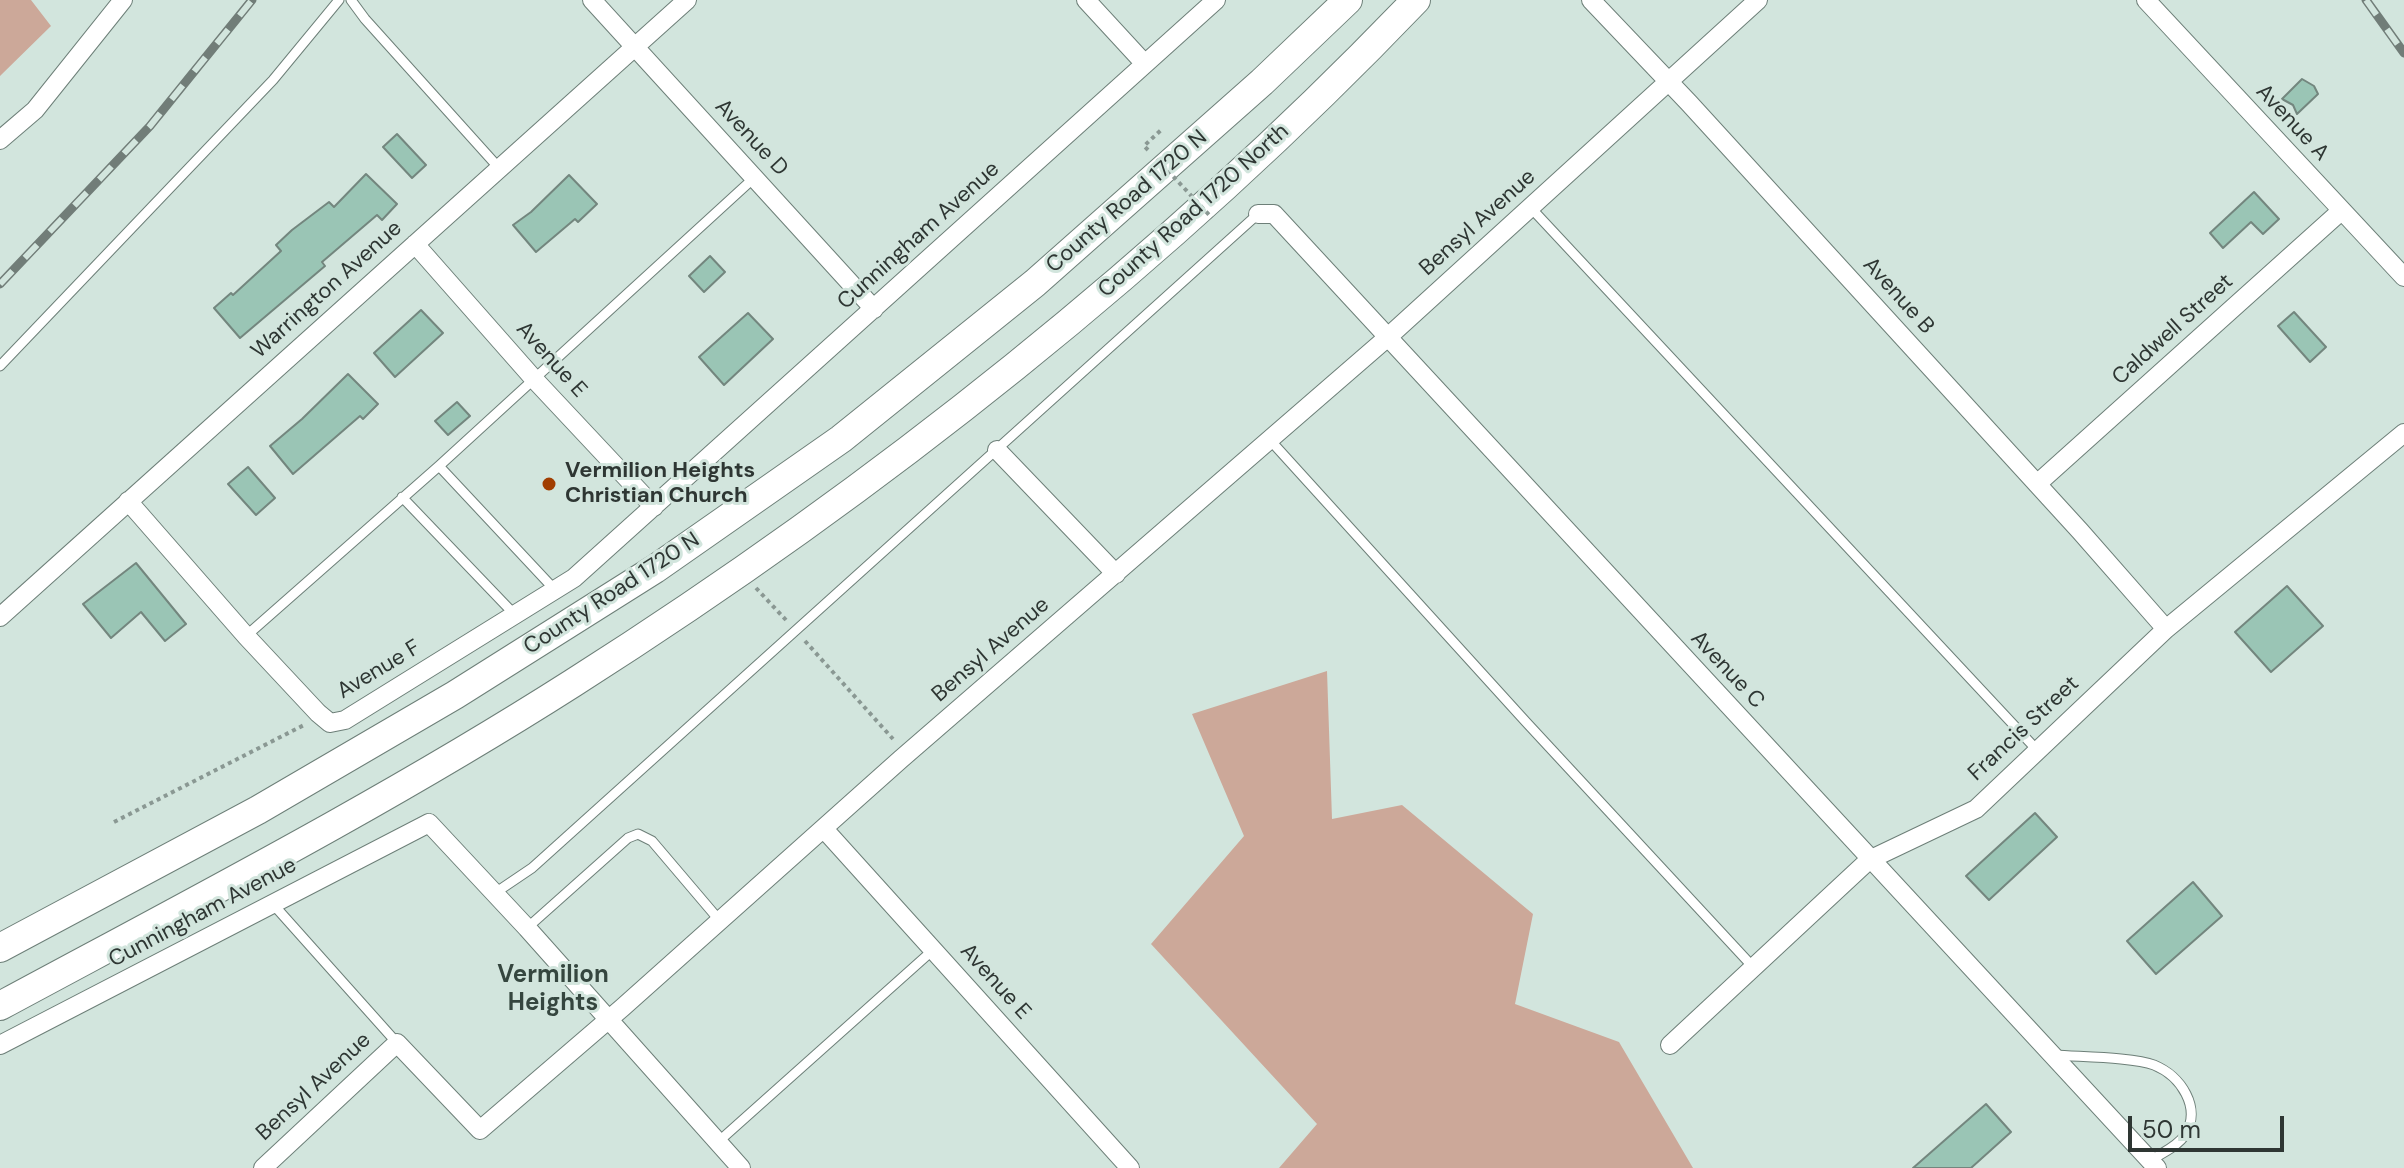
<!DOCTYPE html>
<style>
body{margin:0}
#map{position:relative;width:2404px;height:1168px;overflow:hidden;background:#d2e5dd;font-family:"DM Sans",sans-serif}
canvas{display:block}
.scale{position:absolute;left:2128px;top:1116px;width:156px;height:36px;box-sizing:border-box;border:4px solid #2e3633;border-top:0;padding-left:10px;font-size:24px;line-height:28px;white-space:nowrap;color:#2e3633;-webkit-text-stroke:6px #d2e5dd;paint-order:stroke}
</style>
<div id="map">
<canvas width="2404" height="1168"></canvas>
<div class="scale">50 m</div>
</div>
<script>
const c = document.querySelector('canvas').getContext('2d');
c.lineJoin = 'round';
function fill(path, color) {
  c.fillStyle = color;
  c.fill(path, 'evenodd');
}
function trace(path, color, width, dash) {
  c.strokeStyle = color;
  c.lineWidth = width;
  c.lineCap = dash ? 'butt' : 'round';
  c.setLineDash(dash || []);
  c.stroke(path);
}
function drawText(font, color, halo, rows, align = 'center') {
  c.font = font + ' "DM Sans",sans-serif';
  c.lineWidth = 6;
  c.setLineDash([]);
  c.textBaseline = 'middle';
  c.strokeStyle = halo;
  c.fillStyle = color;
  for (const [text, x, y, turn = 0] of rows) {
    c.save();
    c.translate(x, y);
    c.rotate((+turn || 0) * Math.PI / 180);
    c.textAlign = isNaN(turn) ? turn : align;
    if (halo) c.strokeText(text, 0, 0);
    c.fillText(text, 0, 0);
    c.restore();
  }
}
const green = new Path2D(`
 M0 0H31L51 26 0 76Z
 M1327 671 1332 819 1402 805 1533 914 1515 1004 1619 1042 1693 1168H1279L1317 1124 1151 944 1244 836 1192 714Z`);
const building = new Path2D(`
 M2302 79 2314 86 2318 94 2297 114 2293 105 2282 99Z
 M397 134 426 165 412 178 383 147Z
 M366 174 397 204 382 220 377 215 322 262 325 266 240 338 214 308 231 293 233 295 281 251 276 245 292 230 329 202 334 207Z
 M569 175 597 204 578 222 575 219 536 252 513 225 531 212Z
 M2254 192 2279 219 2263 234 2251 222 2223 248 2210 233Z
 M710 256 725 272 704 292 689 276Z
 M421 310 443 333 395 377 374 353Z
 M2294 312 2326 347 2310 362 2278 326Z
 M748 313 773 339 724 385 699 357Z
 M348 374 378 404 363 419 360 416 293 474 270 446 302 419Z
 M457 402 470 416 448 435 435 421Z
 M248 467 275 498 256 515 228 484Z
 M136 563 186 624 165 641 141 612 111 638 83 604Z
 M2287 586 2323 626 2271 672 2235 632Z
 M2035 813 2057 837 1989 900 1966 876Z
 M2193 882 2222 916 2156 974 2127 941Z
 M1986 1104 2011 1132 1971 1168H1913Z`);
const path = new Path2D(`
 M1148 150 1144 146 1161 130
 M756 588 786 620
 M805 641 893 739
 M114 822 304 725`);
const lane = new Path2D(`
 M351 0 365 19 499 168
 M1531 208 2037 750
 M0 366 273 80 339 0
 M1270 440 1526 722 1754 968
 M439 466 555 590
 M402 497 515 615
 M246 636 439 466 755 177
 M495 893 532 868 1258 214
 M272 903 397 1043
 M527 928 628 838 638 834 652 841 720 921
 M2055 1055C2079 1057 2134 1057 2154 1065 2181 1076 2202 1108 2185 1135 2177 1147 2161 1153 2150 1161
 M718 1142 933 950`);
const street = new Path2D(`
 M592 0 874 309
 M1086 0 1145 64
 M1591 0 1689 103 2080 531 2166 629
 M2146 0 2404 277
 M0 140 35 110 123 0
 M1258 214H1274L2157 1168
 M415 244 534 379 654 507
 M997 450 1116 574
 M2037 484 2341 211
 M128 501 246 636 318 713 330 723 345 720 574 578 1216 0
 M0 617 687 0
 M824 829 1130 1168
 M0 1045 429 823 527 928 741 1168
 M1670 1045 1869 860 1976 809 2166 629 2404 433
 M263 1168 397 1043 480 1130 622 1008 901 759 1388 337 1758 0`);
const primary = new Path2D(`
 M0 948 258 810 455 695 655 569 841 439 1035 283 1262 82 1348 0
 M0 1006C193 902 388 801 573 683 875 491 1168 259 1416 0`);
const rail = new Path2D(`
 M2366 0 2404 53
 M0 284 150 126 252 0`);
const pathBridge = new Path2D(`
 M1157 159 1212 218`);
const markers = [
 [549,484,8,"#a13e01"]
];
const streetNames = [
 ["Avenue A",2292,123,47],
 ["Avenue D",751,138,47],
 ["County Road 1720 N",1127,202,-41],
 ["County Road 1720 North",1194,211,-42],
 ["Bensyl Avenue",1478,223,-42],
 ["Cunningham Avenue",919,236,-42],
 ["Warrington Avenue",327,290,-42],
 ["Avenue B",1898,296,48],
 ["Caldwell Street",2173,330,-42],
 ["Avenue E",551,360,48],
 ["County Road 1720 N",612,594,-33],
 ["Bensyl Avenue",991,650,-41],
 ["Avenue F",379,670,-31],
 ["Avenue C",1727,670,47],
 ["Francis Street",2024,729,-43],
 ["Cunningham Avenue",203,913,-28],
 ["Avenue E",995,982,48],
 ["Bensyl Avenue",314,1087,-43]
];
const poiNames = [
 ["Vermilion Heights",565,471],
 ["Christian Church",565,496]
];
const neighbourhoodNames = [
 ["Vermilion",553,976],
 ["Heights",553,1004]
];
fill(green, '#cca899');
fill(building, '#9ac5b5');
trace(building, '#73867e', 2);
trace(lane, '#6d7f78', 11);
trace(street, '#6d7f78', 20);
trace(primary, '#6d7f78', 30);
trace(path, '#8a9893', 4, [4, 4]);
trace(lane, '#fff', 9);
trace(street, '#fff', 18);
trace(primary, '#fff', 28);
trace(rail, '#717d78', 9);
trace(rail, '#d2e5dd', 6, [18]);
trace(pathBridge, '#8a9893', 4, [4, 4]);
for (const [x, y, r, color] of markers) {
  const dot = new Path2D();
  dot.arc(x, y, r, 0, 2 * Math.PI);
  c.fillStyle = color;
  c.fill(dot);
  trace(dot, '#d2e5dd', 3);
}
drawText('22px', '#2e3633', '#d2e5dd', streetNames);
drawText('bold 22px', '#2e3633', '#d2e5dd', poiNames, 'left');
drawText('bold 24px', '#35463f', '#d2e5dd', neighbourhoodNames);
</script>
